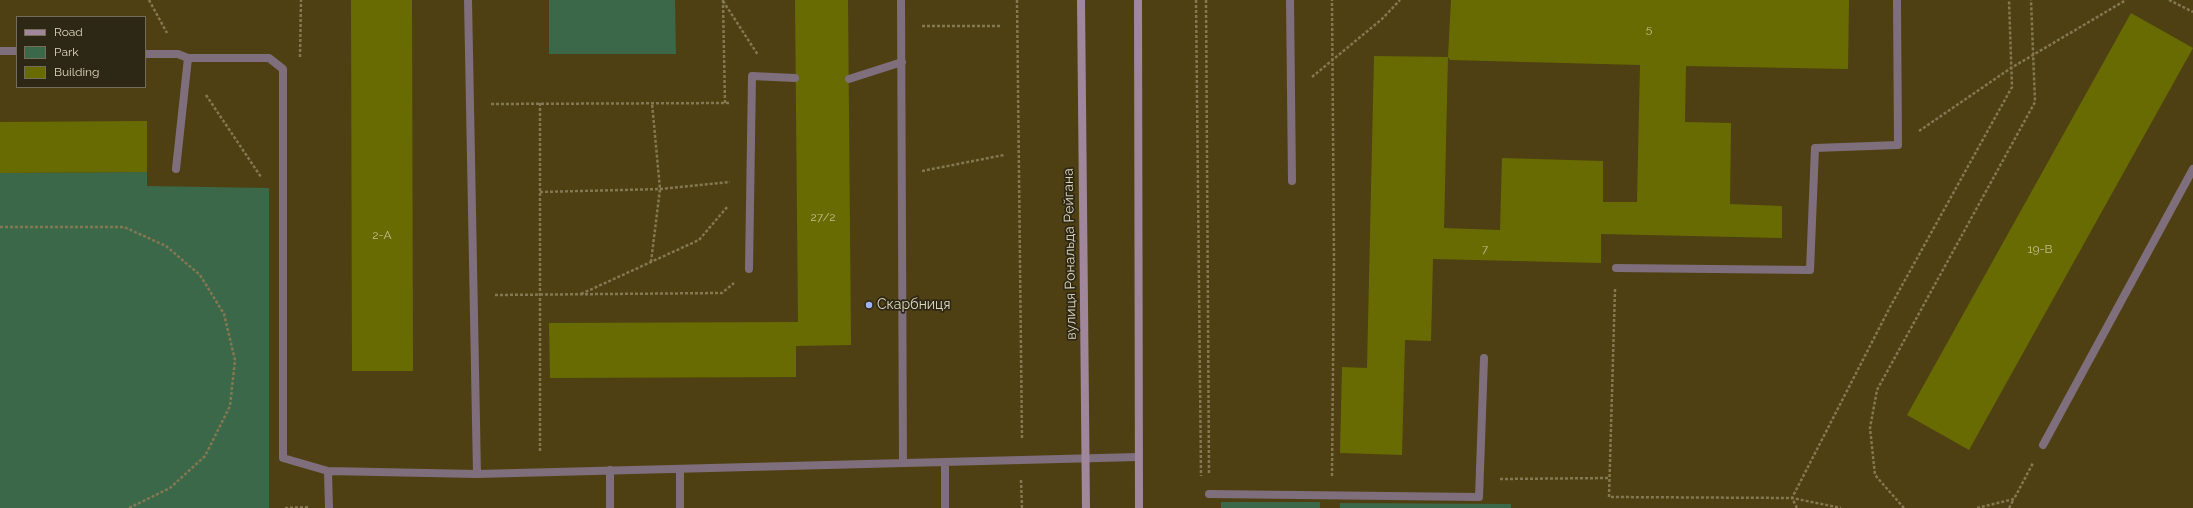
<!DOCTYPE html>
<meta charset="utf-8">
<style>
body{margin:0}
#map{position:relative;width:2193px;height:508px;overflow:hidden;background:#4e4012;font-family:Raleway,sans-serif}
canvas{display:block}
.legend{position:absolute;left:16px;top:16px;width:130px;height:72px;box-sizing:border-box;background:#2d2715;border:1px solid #746e59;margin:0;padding:5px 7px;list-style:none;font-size:12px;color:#dfd8c0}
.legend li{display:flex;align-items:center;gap:8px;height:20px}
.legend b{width:20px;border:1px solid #746e59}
</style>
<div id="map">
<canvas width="2193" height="508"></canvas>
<ul class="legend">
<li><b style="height:5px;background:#a1879c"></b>Road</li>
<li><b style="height:11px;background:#3b6848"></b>Park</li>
<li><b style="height:11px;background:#686b02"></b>Building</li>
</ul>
</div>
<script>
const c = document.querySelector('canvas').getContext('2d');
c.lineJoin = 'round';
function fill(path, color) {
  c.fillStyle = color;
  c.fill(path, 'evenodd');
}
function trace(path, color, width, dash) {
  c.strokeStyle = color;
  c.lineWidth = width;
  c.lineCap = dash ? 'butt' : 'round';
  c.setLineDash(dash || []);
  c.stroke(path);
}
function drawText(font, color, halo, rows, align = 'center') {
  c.font = font + ' Raleway,sans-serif';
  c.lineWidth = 3.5;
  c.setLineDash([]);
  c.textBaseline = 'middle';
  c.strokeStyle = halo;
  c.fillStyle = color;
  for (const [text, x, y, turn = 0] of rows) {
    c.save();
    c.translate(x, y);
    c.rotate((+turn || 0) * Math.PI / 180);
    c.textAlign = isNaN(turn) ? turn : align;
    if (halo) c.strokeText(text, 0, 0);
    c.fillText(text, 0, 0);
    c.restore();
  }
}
const green = new Path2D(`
 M549 0H675L676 54H549Z
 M147 172V186L269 188V508H0V173Z
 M1221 502H1320V508H1221Z
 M1340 503 1511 504V508H1340Z`);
const building = new Path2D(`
 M351 0H412L413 371H352Z
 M795 0H848L851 345 796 346V377L550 378 549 323 798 322Z
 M1451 0H1849L1848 69 1686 66 1685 122 1731 123 1730 204 1782 206V238L1601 234V263L1433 259 1431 341 1405 340 1402 455 1340 453 1342 367 1367 368 1374 56 1448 57 1444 228 1500 230 1502 158 1603 161V202H1637L1640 65 1450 60 1448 57Z
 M2131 13 2193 48 1969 450 1907 415Z
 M147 121V172L0 173V122Z`);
const path = new Path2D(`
 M149 0 167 33
 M723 0 725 103
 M1017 0 1022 439
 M1196 0 1201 476
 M1206 0 1209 474
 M2169 0 2193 12
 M723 1 758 55
 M922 26H1001
 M300 57 301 0
 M1312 77 1382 19 1400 0
 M206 95 261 177
 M540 103V451
 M491 104 730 103
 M1919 131 2011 68 2126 0
 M922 171 1004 155
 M540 192 660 189 730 182
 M0 227H124L166 246 200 275 224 314 235 360 230 406 205 456 170 488 129 508
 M651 262 660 189 652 103
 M1615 289 1609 497 1792 498 1841 508
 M581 294 699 240 728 206
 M495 295 722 293 734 283
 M1332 476 1334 261 1332 0
 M1500 479 1609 478
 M1021 480 1022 508
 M285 508 309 507
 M1797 508 1792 498 1890 307 2012 87 2009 0
 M1904 508 1875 475 1870 428 1877 390 2035 102 2031 0
 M1977 508 2014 499 2033 463
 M2009 508 2014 499`);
const service = new Path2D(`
 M468 0 477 474
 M901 0 903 463
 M1290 0 1292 181
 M0 51H17
 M145 54H178L188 58H269L283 69V458L328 471
 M849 79 902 62
 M176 169 188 58
 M1616 268 1810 270 1815 148 1898 145 1897 0
 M749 269 752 76 795 78
 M2043 445 2193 169
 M680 469V508
 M1209 494 1479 497 1484 358
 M329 508 328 471 477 474 1138 457
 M610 508V470
 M945 508V462`);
const secondary = new Path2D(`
 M1081 0 1086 508
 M1138 0 1139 508`);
const markers = [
 [869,305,4,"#9fb3fd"]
];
const numberNames = [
 ["5",1649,29],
 ["27/2",823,217],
 ["2-А",382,235],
 ["7",1485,249],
 ["19-В",2040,249]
];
const streetNames = [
 ["вулиця Рональда Рейгана",1070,254,-91]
];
const poiNames = [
 ["Скарбниця",877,305]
];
fill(green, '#3b6848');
fill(building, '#686b02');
trace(path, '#837852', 2.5, [3, 2]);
trace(service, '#7f6e7c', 8);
trace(secondary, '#a1879c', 8);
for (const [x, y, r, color] of markers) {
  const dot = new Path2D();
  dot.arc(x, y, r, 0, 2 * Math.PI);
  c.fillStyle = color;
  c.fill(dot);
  trace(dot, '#2d2715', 1.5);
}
drawText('12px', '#c1bd90', null, numberNames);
drawText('14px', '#dfd8c0', '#2d2715', streetNames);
drawText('14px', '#dfd8c0', '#2d2715', poiNames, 'left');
</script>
